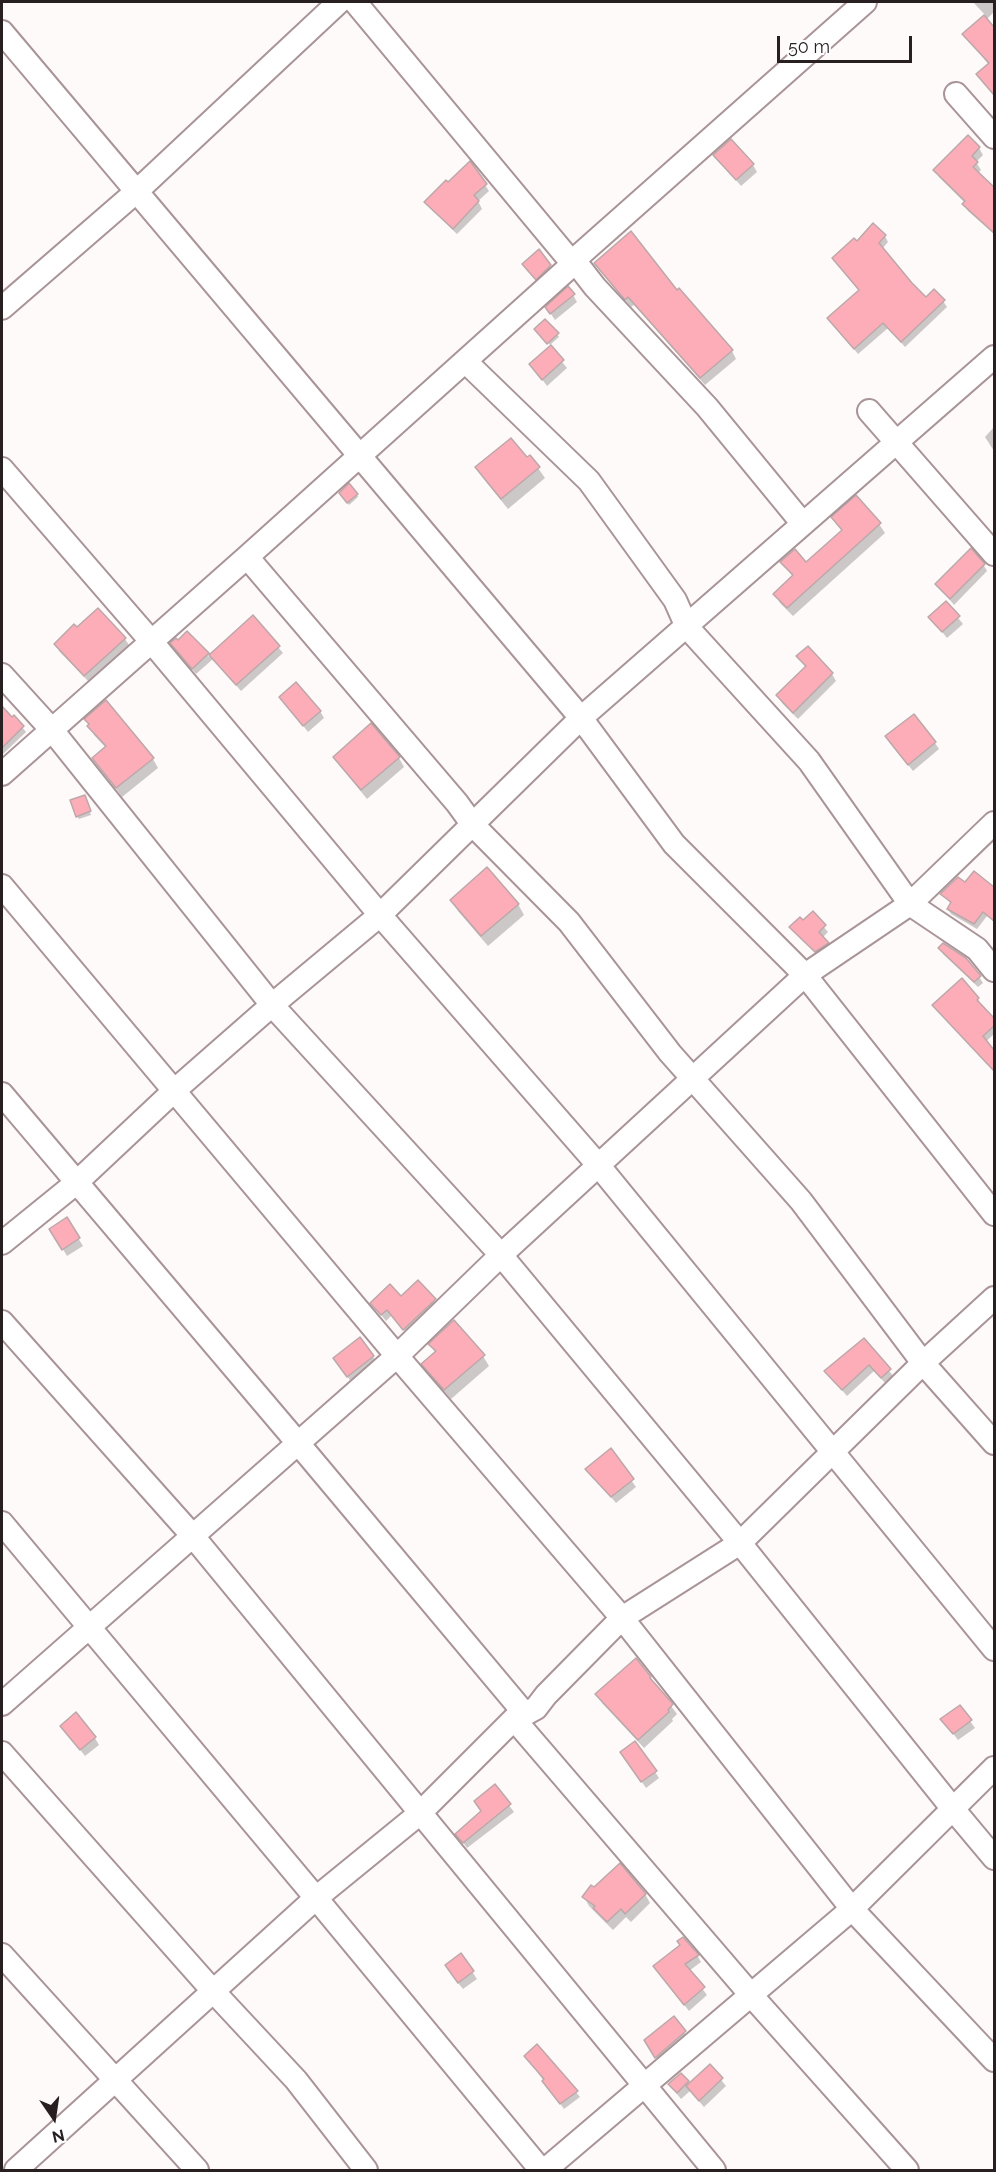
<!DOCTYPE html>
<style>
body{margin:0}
#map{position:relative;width:996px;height:2172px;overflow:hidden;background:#fffafa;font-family:Raleway,sans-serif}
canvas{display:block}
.frame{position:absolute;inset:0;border:3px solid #271f20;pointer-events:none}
.north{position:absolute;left:24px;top:2088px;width:60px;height:60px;-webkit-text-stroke:4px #fff;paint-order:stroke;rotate:167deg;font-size:16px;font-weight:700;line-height:24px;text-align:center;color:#271f20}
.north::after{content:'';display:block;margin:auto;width:21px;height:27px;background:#271f20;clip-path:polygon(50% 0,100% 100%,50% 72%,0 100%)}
.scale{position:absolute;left:777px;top:36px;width:135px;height:27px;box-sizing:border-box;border:3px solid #271f20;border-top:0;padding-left:8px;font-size:18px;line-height:21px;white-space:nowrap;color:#271f20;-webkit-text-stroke:4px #fff;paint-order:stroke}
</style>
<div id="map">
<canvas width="996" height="2172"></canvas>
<div class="frame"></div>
<div class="north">N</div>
<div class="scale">50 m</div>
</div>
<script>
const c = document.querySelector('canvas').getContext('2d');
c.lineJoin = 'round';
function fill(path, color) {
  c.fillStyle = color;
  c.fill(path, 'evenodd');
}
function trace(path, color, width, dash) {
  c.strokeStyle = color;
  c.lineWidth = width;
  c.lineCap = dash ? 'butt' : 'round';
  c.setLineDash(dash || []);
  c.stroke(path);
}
const shadow = new Path2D(`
 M973 2H994V12L986 20 994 29V96L978 74 989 65 964 34 985 15Z
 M979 148 983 155 976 162 981 170 978 173 994 189V234L968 211 964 205 965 203 939 177 935 170Z
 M715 155 753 165 757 172 741 186Z
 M448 184 485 185 489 191 478 201 482 209 457 234 430 208 426 202Z
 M885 236 888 242 882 249 926 299 943 301 947 307 905 347 888 328 858 354 829 318 860 291 834 258 857 244Z
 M538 252 552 269 538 282 525 268Z
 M596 264 677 293 732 351 736 359 705 385 634 305 631 307Z
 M573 295 577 302 555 320 547 308Z
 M537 332 557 334 559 337 550 345Z
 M550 347 567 368 547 386 531 364Z
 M994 427V451L985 437Z
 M527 459 538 468 545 478 508 509 483 478 477 468Z
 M357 494 358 497 349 505 342 496Z
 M833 518 879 524 885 533 793 616 780 603 775 594 793 577 782 562 806 564 843 532Z
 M983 564 987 571 954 605 937 584Z
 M946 603 963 624 947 638 930 617Z
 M253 617 283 653 241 691 213 659 196 674 176 650 178 642 207 654 209 657Z
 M125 639 129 645 89 682 59 651 56 644Z
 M808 648 832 674 836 681 798 719 782 703 778 696 806 668 798 657Z
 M281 697 320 711 324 718 308 732Z
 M2 708 12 719 14 717 26 732 2 755Z
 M86 719 153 759 158 768 122 797 94 758 106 748 94 735Z
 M891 743H935L939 749 913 771Z
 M335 758H399L404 767 367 799 341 767Z
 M86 800 91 815 79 819 77 816Z
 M974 873 994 889V922L987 916 977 929 951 914 948 909 951 904 942 894 965 884Z
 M451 900 518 904 524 915 488 946 458 911Z
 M812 913 828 932 822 938 831 949 819 957 791 927 803 922Z
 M940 948 979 977 983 983 978 987 943 954Z
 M978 999 981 1005 994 1020V1034L976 1051 934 1005Z
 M66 1219 83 1246 67 1256 51 1229Z
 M418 1282 439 1307 408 1335 392 1315 386 1321 372 1303 401 1298Z
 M864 1340 894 1377 886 1384 874 1371 847 1396 826 1372Z
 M430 1345 483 1356 489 1366 451 1399 429 1374 423 1364 436 1354Z
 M373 1357 377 1364 352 1383 339 1365Z
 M610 1450 636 1487 616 1503 587 1469Z
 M650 1678 677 1714 672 1719 673 1721 644 1748 602 1703 597 1695Z
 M960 1707 975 1728 958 1740 942 1719Z
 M62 1726 95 1738 99 1745 85 1756Z
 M626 1759 655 1772 659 1778 646 1788Z
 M495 1787 514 1812 467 1848 457 1834 482 1812Z
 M645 1894 650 1903 631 1922 626 1917 613 1930 589 1906 584 1897Z
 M461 1955 477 1979 463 1989 450 1973Z
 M697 1955 701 1962 689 1971 707 1995 689 2011 659 1973Z
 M684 2032 688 2039 660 2064 646 2040Z
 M526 2056 576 2092 580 2097 564 2109Z
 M710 2066 726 2086 704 2107 690 2091 681 2099 669 2084 680 2075 689 2085Z`);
const building = new Path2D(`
 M984 15 994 27V95L976 74 989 63 962 34Z
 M968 135 980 147 972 156 978 162 973 167 994 187V233L962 204 965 201 933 170Z
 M731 139 754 164 736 180 713 155Z
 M470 161 487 184 474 195 479 201 453 229 424 202 446 180 448 182Z
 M873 223 886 235 879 243 912 283 926 297 934 289 945 300 901 342 883 323 854 349 827 318 859 290 832 258 854 238 857 241Z
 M631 231 677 290 679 288 733 350 700 378 628 297 625 300 594 263Z
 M539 249 551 265 536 280 522 264Z
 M568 286 575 294 550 314 545 307Z
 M545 319 559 333 547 344 534 329Z
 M551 345 564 360 542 380 529 364Z
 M511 438 527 457 530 455 540 467 501 499 475 467Z
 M349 483 358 494 347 503 339 493Z
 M856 495 881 523 787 608 773 594 793 575 780 562 795 549 806 562 842 530 831 517Z
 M971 548 985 564 950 599 935 584Z
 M946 601 960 616 942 632 928 617Z
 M98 608 126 638 84 676 54 644 74 624 77 627Z
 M253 615 280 646 236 685 209 655Z
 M187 631 209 653 192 669 170 643 176 638 178 640Z
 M808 646 833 673 793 713 776 695 806 666 796 656Z
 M296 682 321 711 303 726 279 697Z
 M106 700 154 758 116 788 92 758 106 746 87 726 89 724 84 719Z
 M2 706 12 717 14 715 24 726 2 748Z
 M914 714 936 742 908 765 885 736Z
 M371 723 400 757 361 790 333 757Z
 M85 795 91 811 76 817 70 800Z
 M487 867 519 904 481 936 450 900Z
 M974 871 994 887V921L983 912 974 924 947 909 951 902 940 894 958 877 965 882Z
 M813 911 826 925 819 932 829 943 815 952 789 927 800 917 803 920Z
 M943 943 966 958 981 976 974 982 938 948Z
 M962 978 979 998 977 1000 994 1018V1026L983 1036 994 1050V1071L932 1005Z
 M67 1217 80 1238 62 1250 49 1229Z
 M418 1280 436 1299 403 1330 387 1310 381 1315 370 1303 390 1284 401 1296Z
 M454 1320 485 1355 444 1390 421 1364 436 1351 428 1344Z
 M360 1337 374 1356 347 1377 333 1358Z
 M864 1338 891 1369 881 1378 869 1365 842 1390 824 1371Z
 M611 1448 634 1479 611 1497 585 1469Z
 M636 1658 651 1677 650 1678 673 1704 668 1710 669 1712 638 1740 595 1694Z
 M960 1705 972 1720 953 1734 940 1719Z
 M76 1712 96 1737 80 1750 60 1726Z
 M635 1741 657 1771 641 1782 620 1752Z
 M495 1784 511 1804 463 1843 455 1834 481 1811 474 1801Z
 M620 1863 646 1894 625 1914 621 1909 607 1922 593 1908 595 1906 582 1897 591 1885 594 1887Z
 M683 1937 699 1955 685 1964 705 1987 684 2005 653 1966 680 1945 677 1941Z
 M461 1953 474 1971 458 1983 445 1965Z
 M674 2016 686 2031 655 2058 644 2040Z
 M537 2044 578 2091 560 2104 542 2081 544 2079 524 2056Z
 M710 2064 723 2078 699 2101 686 2086Z
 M681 2073 689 2081 677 2093 668 2084Z`);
const minor = new Path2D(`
 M355 2 573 264
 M2 32 581 718 674 844 805 975 994 1214
 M956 94 994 137
 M574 260 595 287 707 407 803 524
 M2 308 137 191 339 2
 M465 361 589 481 675 600 687 627 809 761 910 904 977 949 994 970
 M869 411 994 554
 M2 469 151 641 380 915 599 1166 994 1649
 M247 557 457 803 473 825 569 922 670 1053 801 1201 923 1363 994 1443
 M2 675 52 730 272 1005 501 1255 740 1543 953 1809 994 1858
 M2 774 247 557 573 264 574 260 865 2
 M2 886 397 1356 622 1618 852 1909 994 2060
 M2 1094 308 1455 525 1714 536 1708 546 1695 622 1618 740 1543 923 1363 994 1298
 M2 1243 76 1183 175 1090 272 1005 380 915 581 718 994 357
 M2 1322 192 1535 714 2170
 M2 1523 316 1898 16 2170
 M2 1704 397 1356 501 1255 805 975 910 904 994 823
 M523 1713 514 1719 751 1995 907 2170
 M514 1719 419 1814 316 1898 541 2170
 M2 1753 213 1991 296 2080 366 2170
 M2 1955 197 2170
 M545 2170 852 1909 994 1768`);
fill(shadow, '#0003');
fill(building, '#fcadb7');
trace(building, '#bca7a9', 1.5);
trace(minor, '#a99497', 26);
trace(minor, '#fff', 22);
</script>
